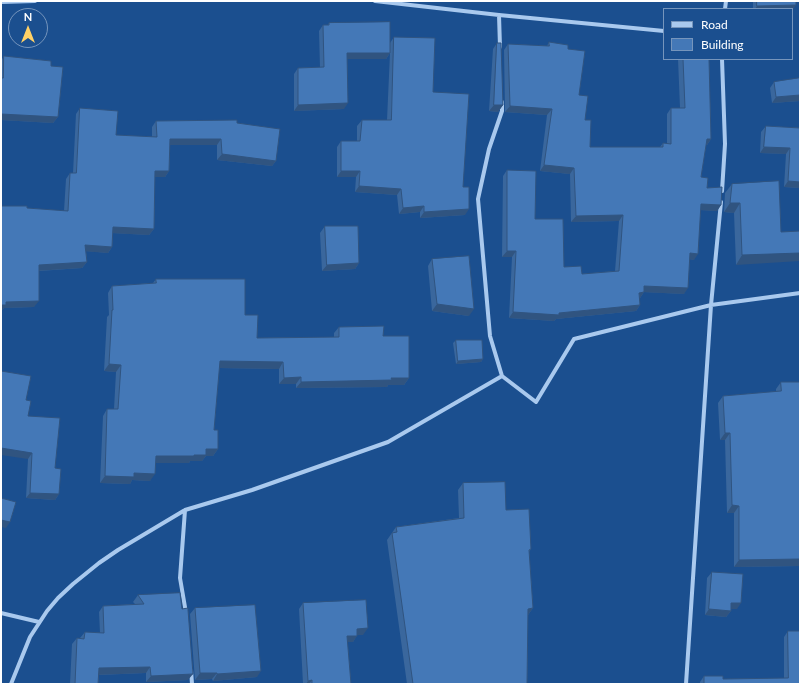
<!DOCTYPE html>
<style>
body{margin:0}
#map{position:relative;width:801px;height:685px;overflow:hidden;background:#1b4f8f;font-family:Lato,sans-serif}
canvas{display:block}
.frame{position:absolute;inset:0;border:2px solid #fff;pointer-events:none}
.legend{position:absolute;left:663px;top:8px;width:130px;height:52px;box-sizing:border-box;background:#1b4f8f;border:1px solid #7695bc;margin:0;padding:5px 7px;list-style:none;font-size:12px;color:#fff}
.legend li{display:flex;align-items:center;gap:8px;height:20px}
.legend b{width:20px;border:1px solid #7695bc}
.north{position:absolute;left:8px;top:8px;width:40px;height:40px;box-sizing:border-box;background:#1b4f8f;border:1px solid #7695bc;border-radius:50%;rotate:0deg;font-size:11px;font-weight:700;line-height:16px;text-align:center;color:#fff}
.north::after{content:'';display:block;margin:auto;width:14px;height:18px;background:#ffd166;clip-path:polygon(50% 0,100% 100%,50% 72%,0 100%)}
</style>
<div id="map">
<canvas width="801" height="685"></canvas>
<div class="frame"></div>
<ul class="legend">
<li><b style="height:5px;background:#a9c9ee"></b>Road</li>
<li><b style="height:11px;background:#4478b7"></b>Building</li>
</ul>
<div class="north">N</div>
</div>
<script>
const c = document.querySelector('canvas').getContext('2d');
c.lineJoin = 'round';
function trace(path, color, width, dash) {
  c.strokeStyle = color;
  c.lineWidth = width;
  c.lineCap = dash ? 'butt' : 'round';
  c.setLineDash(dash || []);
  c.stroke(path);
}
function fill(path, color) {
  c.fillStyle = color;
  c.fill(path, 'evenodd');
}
const minor = new Path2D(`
 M375 1 499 15 664 31
 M1 2 35 1
 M725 9 726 1
 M499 15 500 47
 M722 191 725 144 722 59
 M502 376 490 336 478 199 489 149 502 111V102
 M185 510 180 578 186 613
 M1 613 39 622
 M191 670 192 684
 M11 684 30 637 47 611 58 598 73 584 99 563 118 550 185 510 252 490 388 442 502 376 536 402 574 339 711 305 800 293
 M686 684 711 305 721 202`);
const wall = new Path2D(`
 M753 1H796L792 9H753Z
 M329 23 390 43 394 37 433 92 463 187 465 215 420 218V212L399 214 397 195 355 192 356 177H337V147L341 141H357V126L362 120H387L390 53 386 59H347L344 109 294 111V74L298 68H320L319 31 323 25H328Z
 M549 42 568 49 585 120 590 147H660L663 143H667V114L671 108H680L678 59H709L711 139 707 145H706L701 177 707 188 721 205 717 211 701 210 694 260 690 259 684 294 644 292 640 298V305L636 311 556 319 554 321 509 318 512 257H502L503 176 507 170 535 219 564 267 582 274 615 271 619 221 571 222 570 174 540 171 547 115 505 112 504 50 508 44 547 46Z
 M497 43 503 105 498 112 489 111 493 49Z
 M4 56 51 66 58 117 53 123 1 120V61Z
 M800 78V101L772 103 770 88 774 82Z
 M80 108 116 135 152 137V127L156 121 237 123 276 161 272 166 217 160V145H170L169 171 165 177H155L154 229 149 235 113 233 112 247 108 253 86 251 87 262 82 268 39 271 34 307 4 308 1 311V206L64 211 66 179 70 173H73L76 114Z
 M766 126 800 128V188L784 187 786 154 760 153 761 132Z
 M732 184 781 232 736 265 734 213 724 212 725 193Z
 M325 226 359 263 355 269 322 271 320 233Z
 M432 259 469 316 432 311 428 266Z
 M156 279 245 315 257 338 334 337V333L339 327 383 336 409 378 404 385H388L387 387 296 388V384H279V369L219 368 214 430 218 449 213 456H206L202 461H190L189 463H155L150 481 132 480 130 484 100 483 103 416 107 409H114L116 372 104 371 107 317 109 315 108 293 112 286 153 283Z
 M456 340 483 359 481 362 456 364 453 343Z
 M781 382H800V566L734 567V513H727L725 440H720L718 403 723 396 776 392V389Z
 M28 416 55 468 59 494 55 500 26 498 28 459Z
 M463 483 506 510 531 549 529 552 533 608 528 615 527 684H407L387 540 396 527 459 518 458 490Z
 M712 572 737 609H731V611L726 617 705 615 707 578Z
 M180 593 188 680 146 682V673L99 675 98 684H70L72 644 77 638H80L85 632 100 633 99 612 103 606 135 604 133 602 138 595Z
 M303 603 363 635H357L353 642H347L351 684H303L299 609Z
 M195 608 257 677 213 681 212 679 195 680 190 614Z
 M788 631 800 684H700V682L704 676 723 679H784V637Z`);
const shadedWall = new Path2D(`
 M796 5 792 11V9H755L757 6Z
 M347 53H390L386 59H343Z
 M800 95V101L772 103 776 97Z
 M348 103 344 109 294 111 298 105Z
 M494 105H503L498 112 489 111Z
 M510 106 552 109 547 115 505 112Z
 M1 114 58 117 53 123 1 120Z
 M170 139H221L217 145H166Z
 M707 139H711L707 145H703Z
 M764 147 790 148 786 154 760 153Z
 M222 154 276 161 272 166 217 160Z
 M544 165 574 168 570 174 540 171Z
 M155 171H169L165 177H151Z
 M341 171H360L356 177H337Z
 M788 181 800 182V188L784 187Z
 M359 186 401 189 397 195 355 192Z
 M730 203H740L734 213 724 212Z
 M701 204 721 205 717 211 697 210Z
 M424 206 420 212 399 214 403 208Z
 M469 209 465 215 420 218 424 212Z
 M623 215 619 221 571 222 576 216Z
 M113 227 154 229 149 235 109 233Z
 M85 245 112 247 108 253 81 251Z
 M507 251H516L512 257H502Z
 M690 253 698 254 694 260 686 259Z
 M800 253V261L736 265 742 255Z
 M87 262 82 268 34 271 39 265Z
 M359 263 355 269 322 271 327 265Z
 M644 286 688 288 684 294 640 292Z
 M644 292 640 298 639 293Z
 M39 301 34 307 4 308 1 311V305L6 302Z
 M437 304 474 309 469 316 432 311Z
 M640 305 636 311 556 319 554 321 509 318 513 312 559 313Z
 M483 359 481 362 456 364 458 361Z
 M220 361 283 362 279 369 215 368Z
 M109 364 121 365 116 372 104 371Z
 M301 377 296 384H279L284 378Z
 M391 378H409L404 385H388L387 387 296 388 301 382Z
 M725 433H730L725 440H720Z
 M1 448 32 453 28 459 1 455Z
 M206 449H218L213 456H206L202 461H190L189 463H151L156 456 194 455Z
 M134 473 155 474 150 481 132 480 130 484 100 483 105 476Z
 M30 493 59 494 55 500 26 498Z
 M732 505 739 506 734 513H727Z
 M1 520 10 522 6 528 1 527Z
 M800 559V566L734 567 739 560Z
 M731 603H741L737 609H727Z
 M533 608 528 615H523L528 609Z
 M709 609 731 611 726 617 705 615Z
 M368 628 363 635H353L357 629Z
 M347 636H357L353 642H342Z
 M150 667 146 673 95 675 99 668Z
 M261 671 257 677 213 681 217 674Z
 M200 673H217L212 679 195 680Z
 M193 674 188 680 146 682 151 676Z
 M312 680 309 684H306L308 681Z`);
const building = new Path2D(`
 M757 1H796V5L757 6Z
 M390 22V53H347L348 103 298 105V68L324 67 323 25H329V23Z
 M394 37 435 38 433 92 469 94 463 187H469V209L424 212V206L403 208 401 189 359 186 360 171H341V141H360L362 120H391Z
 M549 42 568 45V49L585 51 579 95 588 96 585 120H591L590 147H663V143L671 144V108H685L683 59H709L711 139H707L701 177 708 178 707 188 722 187 721 205 701 204 698 254 690 253 688 288 644 286V292L639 293 640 305 559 313V315L513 312 516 251H507V170L536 171 535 219H563L564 267 581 266 582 274 619 271 623 215 576 216 574 168 544 165 552 109 510 106 508 44 549 46Z
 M497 43H501L503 105H494Z
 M4 56 51 61V66L63 67 58 117 1 114V78H3Z
 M800 78V95L776 97 774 82Z
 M80 108 118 111 116 135 157 137 156 121 237 120V123L280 129 276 161 222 154 221 139H170L169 171H155L154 229 113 227 112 247 85 245 87 262 39 265V301L6 302V305H1V206H27V208L68 211 70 173H76Z
 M766 126 800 128V182L788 181 790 148 764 147Z
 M779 181 781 232 800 231V253L742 255 740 203H730L732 184Z
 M325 226H358L359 263 327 265Z
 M469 256 474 309 437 304 432 259Z
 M156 279H245V315H258L257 338 339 337V327L384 326 383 336H409V378H391L392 380 301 382V377L284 378 283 362 220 361 214 430H218V449H206V455H194V456H156L155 474 134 473V477L105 476 107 409H118L121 365 109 364 112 310H113L112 286 156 283Z
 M456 340H482L483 359 458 361Z
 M1 371 31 376 26 400 31 401 28 416 60 418 55 468 61 469 59 494 30 493 32 453 1 448Z
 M781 382H800V559L739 560V506L732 505 730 433H725L723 396 781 391Z
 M505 482 506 510 529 509 531 549 529 550 533 608 528 609 527 684H413L392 533 397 532 396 527 464 518 463 483Z
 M1 498 16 502 10 522 1 520Z
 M712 572 743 574 741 603H731V611L709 609Z
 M180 593 182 609 188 608V610L193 674 151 676 150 667 99 668 98 684H75L77 638 84 639 85 632 104 633 103 606 144 604 138 595Z
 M366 600 368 628 357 629V636H347L351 684H312V680L308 681 303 603Z
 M255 605 261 671 217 674V673H200L195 608Z
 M788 631H800V684H704V676H723V679L788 678Z`);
trace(minor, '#a9c9ee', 4);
fill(wall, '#3a679d');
fill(shadedWall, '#305480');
fill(building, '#4478b7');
trace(building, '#305480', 1);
</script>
